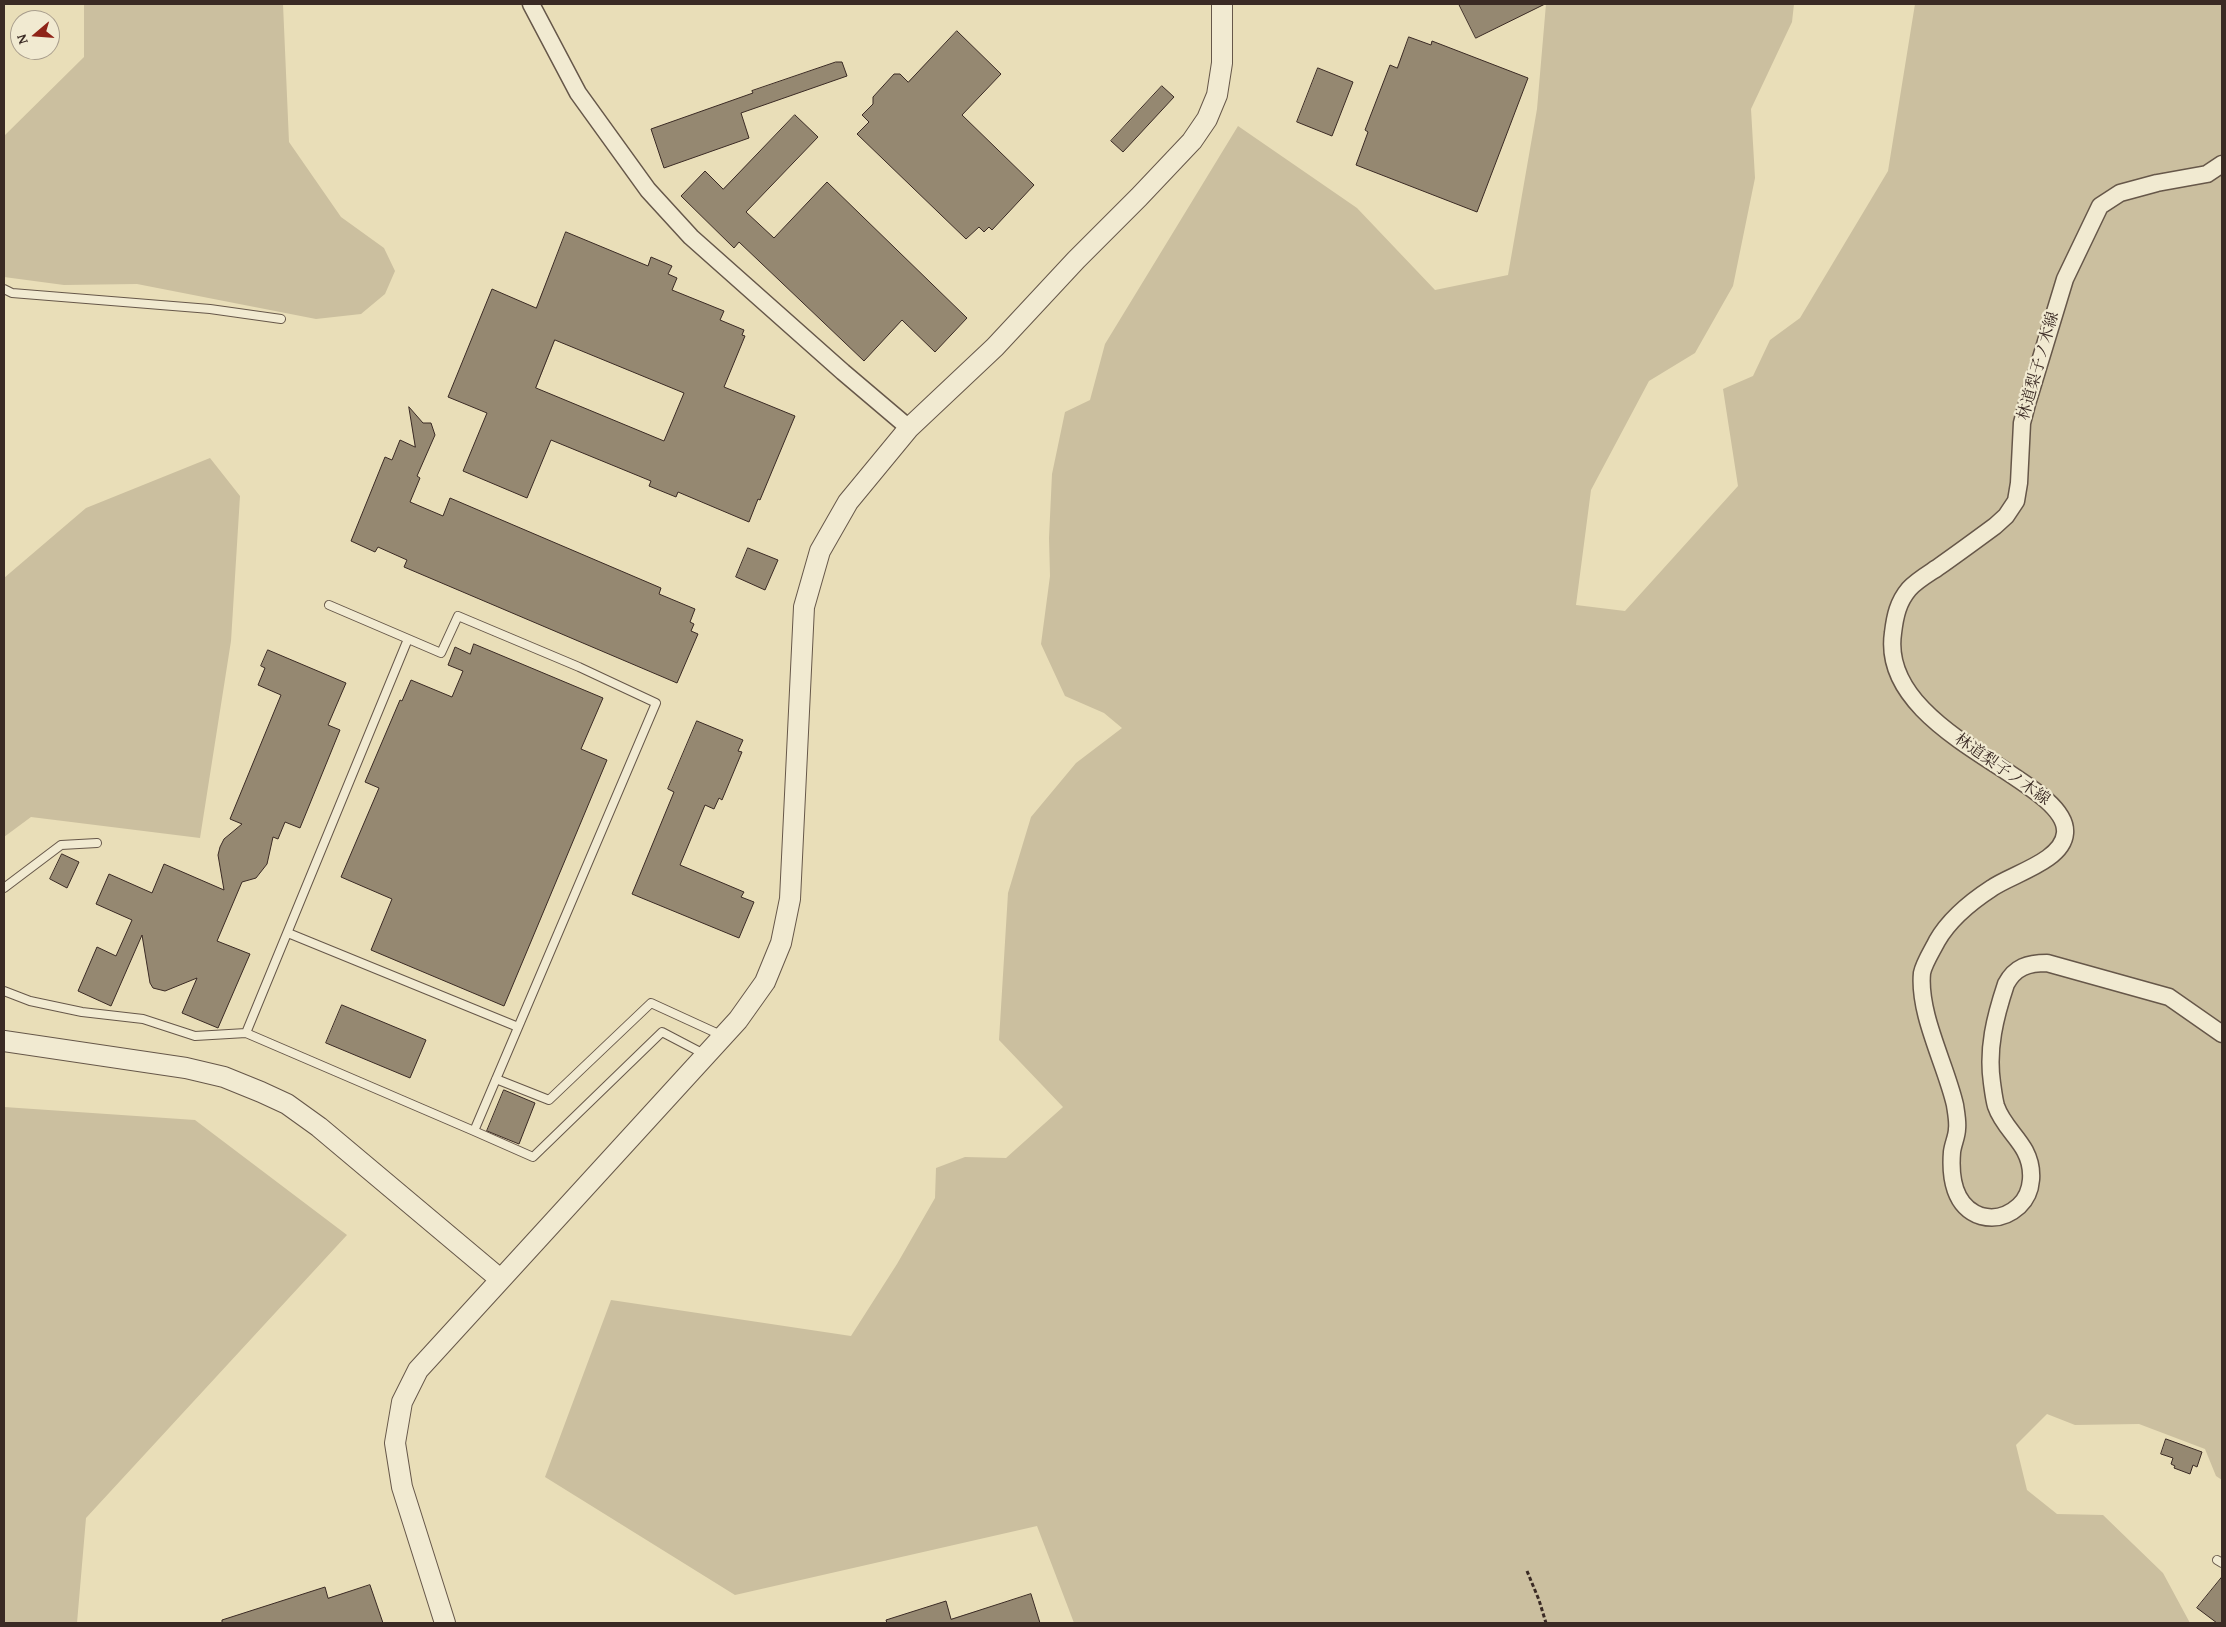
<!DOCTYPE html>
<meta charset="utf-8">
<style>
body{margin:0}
#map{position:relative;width:2226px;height:1627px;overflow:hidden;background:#e9deb8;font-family:"Gentium Book Plus",serif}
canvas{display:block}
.frame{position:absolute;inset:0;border:5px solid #3a2a24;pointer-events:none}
.north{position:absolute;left:10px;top:10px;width:50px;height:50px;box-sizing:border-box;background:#f1ead1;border:1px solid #a89d8c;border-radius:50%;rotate:252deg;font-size:14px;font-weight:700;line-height:20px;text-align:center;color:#3a2a24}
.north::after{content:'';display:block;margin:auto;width:18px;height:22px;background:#8f2418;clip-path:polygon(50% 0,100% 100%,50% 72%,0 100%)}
</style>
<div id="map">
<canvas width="2226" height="1627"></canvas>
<div class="frame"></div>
<div class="north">N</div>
</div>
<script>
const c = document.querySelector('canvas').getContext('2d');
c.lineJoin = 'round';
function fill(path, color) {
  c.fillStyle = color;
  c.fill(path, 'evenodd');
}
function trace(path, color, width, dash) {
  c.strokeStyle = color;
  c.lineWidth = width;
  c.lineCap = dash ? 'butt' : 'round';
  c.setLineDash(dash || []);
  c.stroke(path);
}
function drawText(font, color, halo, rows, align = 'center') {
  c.font = font + ' "Gentium Book Plus","Noto Serif JP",serif';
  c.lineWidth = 4.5;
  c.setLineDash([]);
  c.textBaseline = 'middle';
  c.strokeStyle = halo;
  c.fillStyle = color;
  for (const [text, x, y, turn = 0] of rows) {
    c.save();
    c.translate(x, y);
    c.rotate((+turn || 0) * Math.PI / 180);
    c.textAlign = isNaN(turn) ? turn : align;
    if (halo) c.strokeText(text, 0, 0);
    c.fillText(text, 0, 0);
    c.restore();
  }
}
const green = new Path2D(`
 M84 4H283L289 142 341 217 384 248 395 271 385 294 361 314 316 319 137 284 64 285 4 277V136L84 57Z
 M1546 4H1794L1792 22 1751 109 1755 178 1733 286 1695 353 1649 381 1591 490 1576 605 1625 611 1738 486 1723 389 1753 376 1770 340 1800 318 1888 171 1915 4H2222V1480L2216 1476 2205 1449 2139 1424 2075 1425 2047 1414 2016 1445 2027 1490 2057 1514 2103 1515 2163 1573 2190 1623H1074L1037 1526 735 1595 545 1477 611 1300 851 1336 897 1264 935 1198 936 1168 965 1157 1006 1158 1063 1107 999 1040 1008 893 1031 817 1076 763 1122 728 1104 713 1065 696 1041 644 1050 576 1049 538 1052 474 1065 412 1090 400 1105 344 1238 126 1357 208 1435 290 1508 275 1537 109Z
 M210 458 240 496 231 641 200 838 31 817 4 837V578L86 508Z
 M4 1107 195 1120 347 1235 86 1518 77 1623H4Z`);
const building = new Path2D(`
 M1459 4H1545L1476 38Z
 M957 31 1001 74 962 115 1034 185 992 230 989 227 984 232 979 227 966 239 857 134 869 122 862 115 873 104V97L894 74H900L908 82Z
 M1409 37 1431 45 1432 41 1528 78 1477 212 1356 165 1368 132 1365 130 1390 65 1397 68Z
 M836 62H842L847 76 741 113 749 138 664 168 651 129 753 93 752 91Z
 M1318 68 1353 82 1332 136 1297 122Z
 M1162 86 1174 97 1123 152 1111 141Z
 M795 115 818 137 746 212 774 238 827 182 967 318 935 352 902 320 864 361 739 242 734 248 681 196 705 171 723 189Z
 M566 232 648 266 651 257 672 266 668 274 677 278 672 290 724 311 720 320 744 330 742 335 745 336 724 387 795 416 760 500 758 499 749 522 678 492 676 497 649 486 651 481 551 440 527 498 463 471 487 413 448 397 492 289 536 308ZM555 340 684 393 664 441 536 388Z
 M409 407 423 423H431L435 435 417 476 420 478 410 502 443 516 450 498 661 588 659 594 695 609 690 622 694 624 691 631 698 634 677 683 404 567 407 560 378 547 375 552 351 541 385 457 392 460 400 440 415 447Z
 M748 548 778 560 765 590 736 577Z
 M474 644 603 698 581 749 607 760 504 1006 371 950 392 899 341 877 379 788 365 782 400 700 402 701 411 680 452 697 463 671 448 665 455 647 470 654Z
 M268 650 346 683 328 725 340 730 300 828 285 822 278 839 273 837 267 864 256 878 242 882 217 941 250 954 218 1028 182 1013 197 978 165 991 153 988 150 983 142 935 111 1006 78 991 97 947 116 956 132 920 96 904 109 874 152 893 164 864 224 890 218 855 220 847 224 839 242 824 230 819 281 695 258 685 265 668 261 666Z
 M697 721 743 740 738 751 742 752 722 800 719 798 714 809 705 805 680 865 744 892 741 897 754 902 739 938 632 894 674 792 668 789Z
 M62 854 79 862 67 888 50 879Z
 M342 1005 426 1040 410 1078 326 1043Z
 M504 1090 535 1103 519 1144 487 1131Z
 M2166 1439 2202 1452 2197 1467 2193 1465 2190 1474 2174 1468 2175 1466 2171 1464 2173 1458 2161 1454Z
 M2222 1577V1623H2217L2197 1608Z
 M370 1585 383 1623H222V1620L325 1587 328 1598Z
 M1031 1594 1040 1623H887L886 1620 946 1601 951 1619Z`);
const path = new Path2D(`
 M1527 1571 1539 1600 1546 1623`);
const service = new Path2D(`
 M4 289 12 293 210 309 281 319
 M4 888 61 845 97 843
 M288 933 518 1027
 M4 991 30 1001 82 1012 143 1019 195 1036 246 1033 474 1131 656 703 579 667 458 616 441 653 329 605
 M246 1033 408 639
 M496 1079 549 1100 651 1003 723 1036
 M474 1131 533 1157 662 1032 704 1054
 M2217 1560 2222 1563`);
const minor = new Path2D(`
 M531 4 578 93 648 190 691 237 843 372 909 428
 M2222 164 2207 174 2157 183 2120 193 2100 206 2065 279 2027 404 2022 423 2019 483 2016 501 2006 516 1995 526C1976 540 1957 554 1937 568 1928 574 1916 581 1909 589 1898 602 1895 616 1893 633 1878 735 2070 779 2065 833 2063 861 2012 874 1992 888 1972 901 1949 920 1937 941 1932 951 1924 963 1922 973 1918 1014 1946 1065 1955 1105 1956 1112 1958 1122 1957 1129 1957 1136 1953 1144 1952 1152 1950 1177 1954 1207 1981 1216 1996 1220 2008 1216 2019 1206 2034 1192 2034 1168 2025 1151 2017 1136 2002 1124 1996 1106 1994 1099 1993 1090 1992 1083 1987 1049 1995 1017 2006 984 2015 967 2028 963 2047 963L2169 997 2222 1034`);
const tertiary = new Path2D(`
 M4 1041 186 1068 224 1077 261 1092 287 1104 319 1127 500 1279
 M445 1623 402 1487 395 1443 402 1402 418 1370 738 1020 765 982 781 943 790 899 804 607 820 551 848 502 909 428 995 347 1076 260 1139 197 1192 141 1207 119 1217 95 1222 63V4`);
const streetNames = [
 ["林道梨子ノ木線",2039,366,-74],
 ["林道梨子ノ木線",2002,770,35]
];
fill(green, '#cbbf9f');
fill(building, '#958871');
trace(building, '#3a2a24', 1);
trace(service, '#665749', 10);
trace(minor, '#665749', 19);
trace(tertiary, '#665749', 22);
trace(path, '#3a2a24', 3, [4, 2.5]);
trace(service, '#f1ead1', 8);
trace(minor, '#f1ead1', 16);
trace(tertiary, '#f1ead1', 20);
drawText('16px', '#3a2a24', '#f1ead1', streetNames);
</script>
